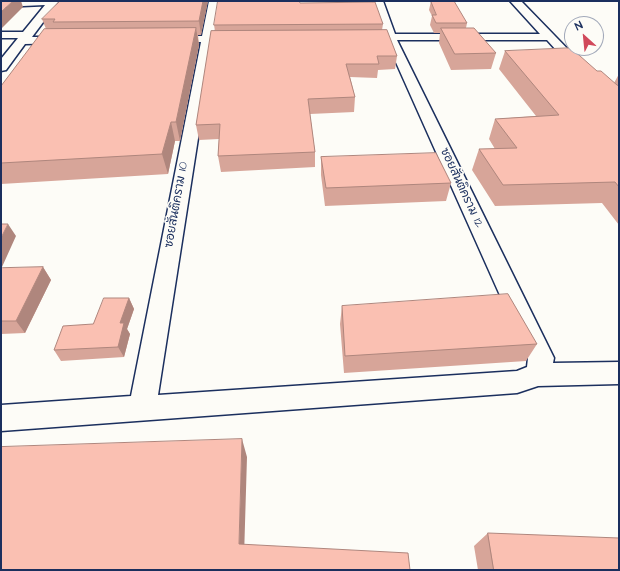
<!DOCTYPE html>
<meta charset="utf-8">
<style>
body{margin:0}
#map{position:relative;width:620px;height:571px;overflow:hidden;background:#fdfcf7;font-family:"Architects Daughter",sans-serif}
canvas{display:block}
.frame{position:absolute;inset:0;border:2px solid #1b2f5e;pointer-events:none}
.north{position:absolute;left:564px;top:16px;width:40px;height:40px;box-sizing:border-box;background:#fdfcf7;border:1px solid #a3aaba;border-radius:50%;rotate:333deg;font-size:11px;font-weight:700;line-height:16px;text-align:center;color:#1b2f5e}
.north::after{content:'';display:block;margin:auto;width:14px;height:18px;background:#d1495b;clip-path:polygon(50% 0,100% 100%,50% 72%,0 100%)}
</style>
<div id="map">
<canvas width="620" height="571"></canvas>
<div class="frame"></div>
<div class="north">N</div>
</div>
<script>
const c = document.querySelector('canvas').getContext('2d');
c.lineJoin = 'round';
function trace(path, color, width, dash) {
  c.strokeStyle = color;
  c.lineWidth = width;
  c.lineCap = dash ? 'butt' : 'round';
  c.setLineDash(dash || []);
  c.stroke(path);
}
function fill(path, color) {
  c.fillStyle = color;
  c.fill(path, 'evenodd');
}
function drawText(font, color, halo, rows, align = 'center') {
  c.font = font + ' "Architects Daughter","Playpen Sans Thai",sans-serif';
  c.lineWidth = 3.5;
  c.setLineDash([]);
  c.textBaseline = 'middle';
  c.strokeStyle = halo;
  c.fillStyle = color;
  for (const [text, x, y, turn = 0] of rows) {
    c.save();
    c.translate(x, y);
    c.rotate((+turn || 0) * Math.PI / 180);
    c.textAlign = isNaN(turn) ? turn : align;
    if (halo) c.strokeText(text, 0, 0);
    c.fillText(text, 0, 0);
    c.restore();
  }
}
const minor = new Path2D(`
 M1 1H59L32 37H66L70 38 72 40 70 42 66 43 25 44 6 70 1 71V59L18 38H1V32H23L45 5 1 7Z
 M209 1H219L214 36H240L244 37 246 39 244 41 240 42H213L158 395 517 371 527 367 528 358 386 40H360L356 39 354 37 356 35 383 34 373 1H383L395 34H540L510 1H521L588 70 587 73H577L547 40H397L554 358 553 363 619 362V384L538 386 517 393 1 431V405L131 396 201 42H168L164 41 162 39 164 37 168 36H202Z`);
const wall = new Path2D(`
 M208 1 201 35H198L199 45 180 141H175L168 174 1 184V86L46 29 42 19Z
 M431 1 467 23 466 28 496 53 491 69 451 70 439 43 440 33H434L430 25 432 16 429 10Z
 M300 3 383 24 382 30 397 56 395 69 378 70 377 78 350 77 355 97 354 112 310 114 315 152V167L221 172 218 156 219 139 199 140 196 125 215 31 214 25Z
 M505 51 597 71 614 83 619 74V225L602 203 495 206 472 170 479 149H495L489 139 495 119 536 116 499 69Z
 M321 157 451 183 446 201 325 206 321 175Z
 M43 267 51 280 25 333 1 334V269Z
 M129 298 134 309 127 329 130 334 124 357 61 361 54 350 93 324Z
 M342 306 537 344 526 361 344 373 340 324Z
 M488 533 619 570H478L474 546Z`);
const shadedWall = new Path2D(`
 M13 1H21L23 7 1 29V12Z
 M203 1H208L201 35 199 21Z
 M196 28 199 45 180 141 176 122Z
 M171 122 175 141 168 174 162 154Z
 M8 224 16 236 2 267 1 266V238Z
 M43 267 51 280 25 333 16 321Z
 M129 298 134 309 127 329 130 334 124 357 118 347 120 323Z
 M242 439 247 457 244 557 239 544Z`);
const building = new Path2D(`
 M1 1H13L1 12Z
 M60 1H203L199 21 53 22 55 19H42Z
 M218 1H299L300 3 375 2 383 24 214 25Z
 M431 1H454L467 23H436L432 15H436Z
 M196 28 176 122H171L162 154 1 163V86L44 29Z
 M441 28H474L496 53 455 54Z
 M387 30 397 56H377L379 64H346L355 97 308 99 315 152 218 156 220 124 196 125 211 31Z
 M571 48 597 71H601L617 85 619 86V187L615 182 503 185 479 149 517 148 495 119 559 115 505 51Z
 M436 153 451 183 326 188 321 157Z
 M1 224H8L1 238Z
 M43 267 16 321H1V269L2 268Z
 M508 294 537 344 345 356 342 306Z
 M104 298H129L120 323H124L118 347 54 350 63 326 93 324Z
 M242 439 239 544 408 553 410 570H1V447Z
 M488 533 619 538V570H494Z`);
const streetNames = [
 ["ซอยสันติคราม 12",461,188,65],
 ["ซอยสันติคราม 10",177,205,-80]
];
trace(minor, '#1b2f5e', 3);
fill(minor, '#fdfcf7');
fill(wall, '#d7a599');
fill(shadedWall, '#af867d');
fill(building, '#fac0b2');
trace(building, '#af867d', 1);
drawText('12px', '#1b2f5e', '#fdfcf7', streetNames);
</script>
